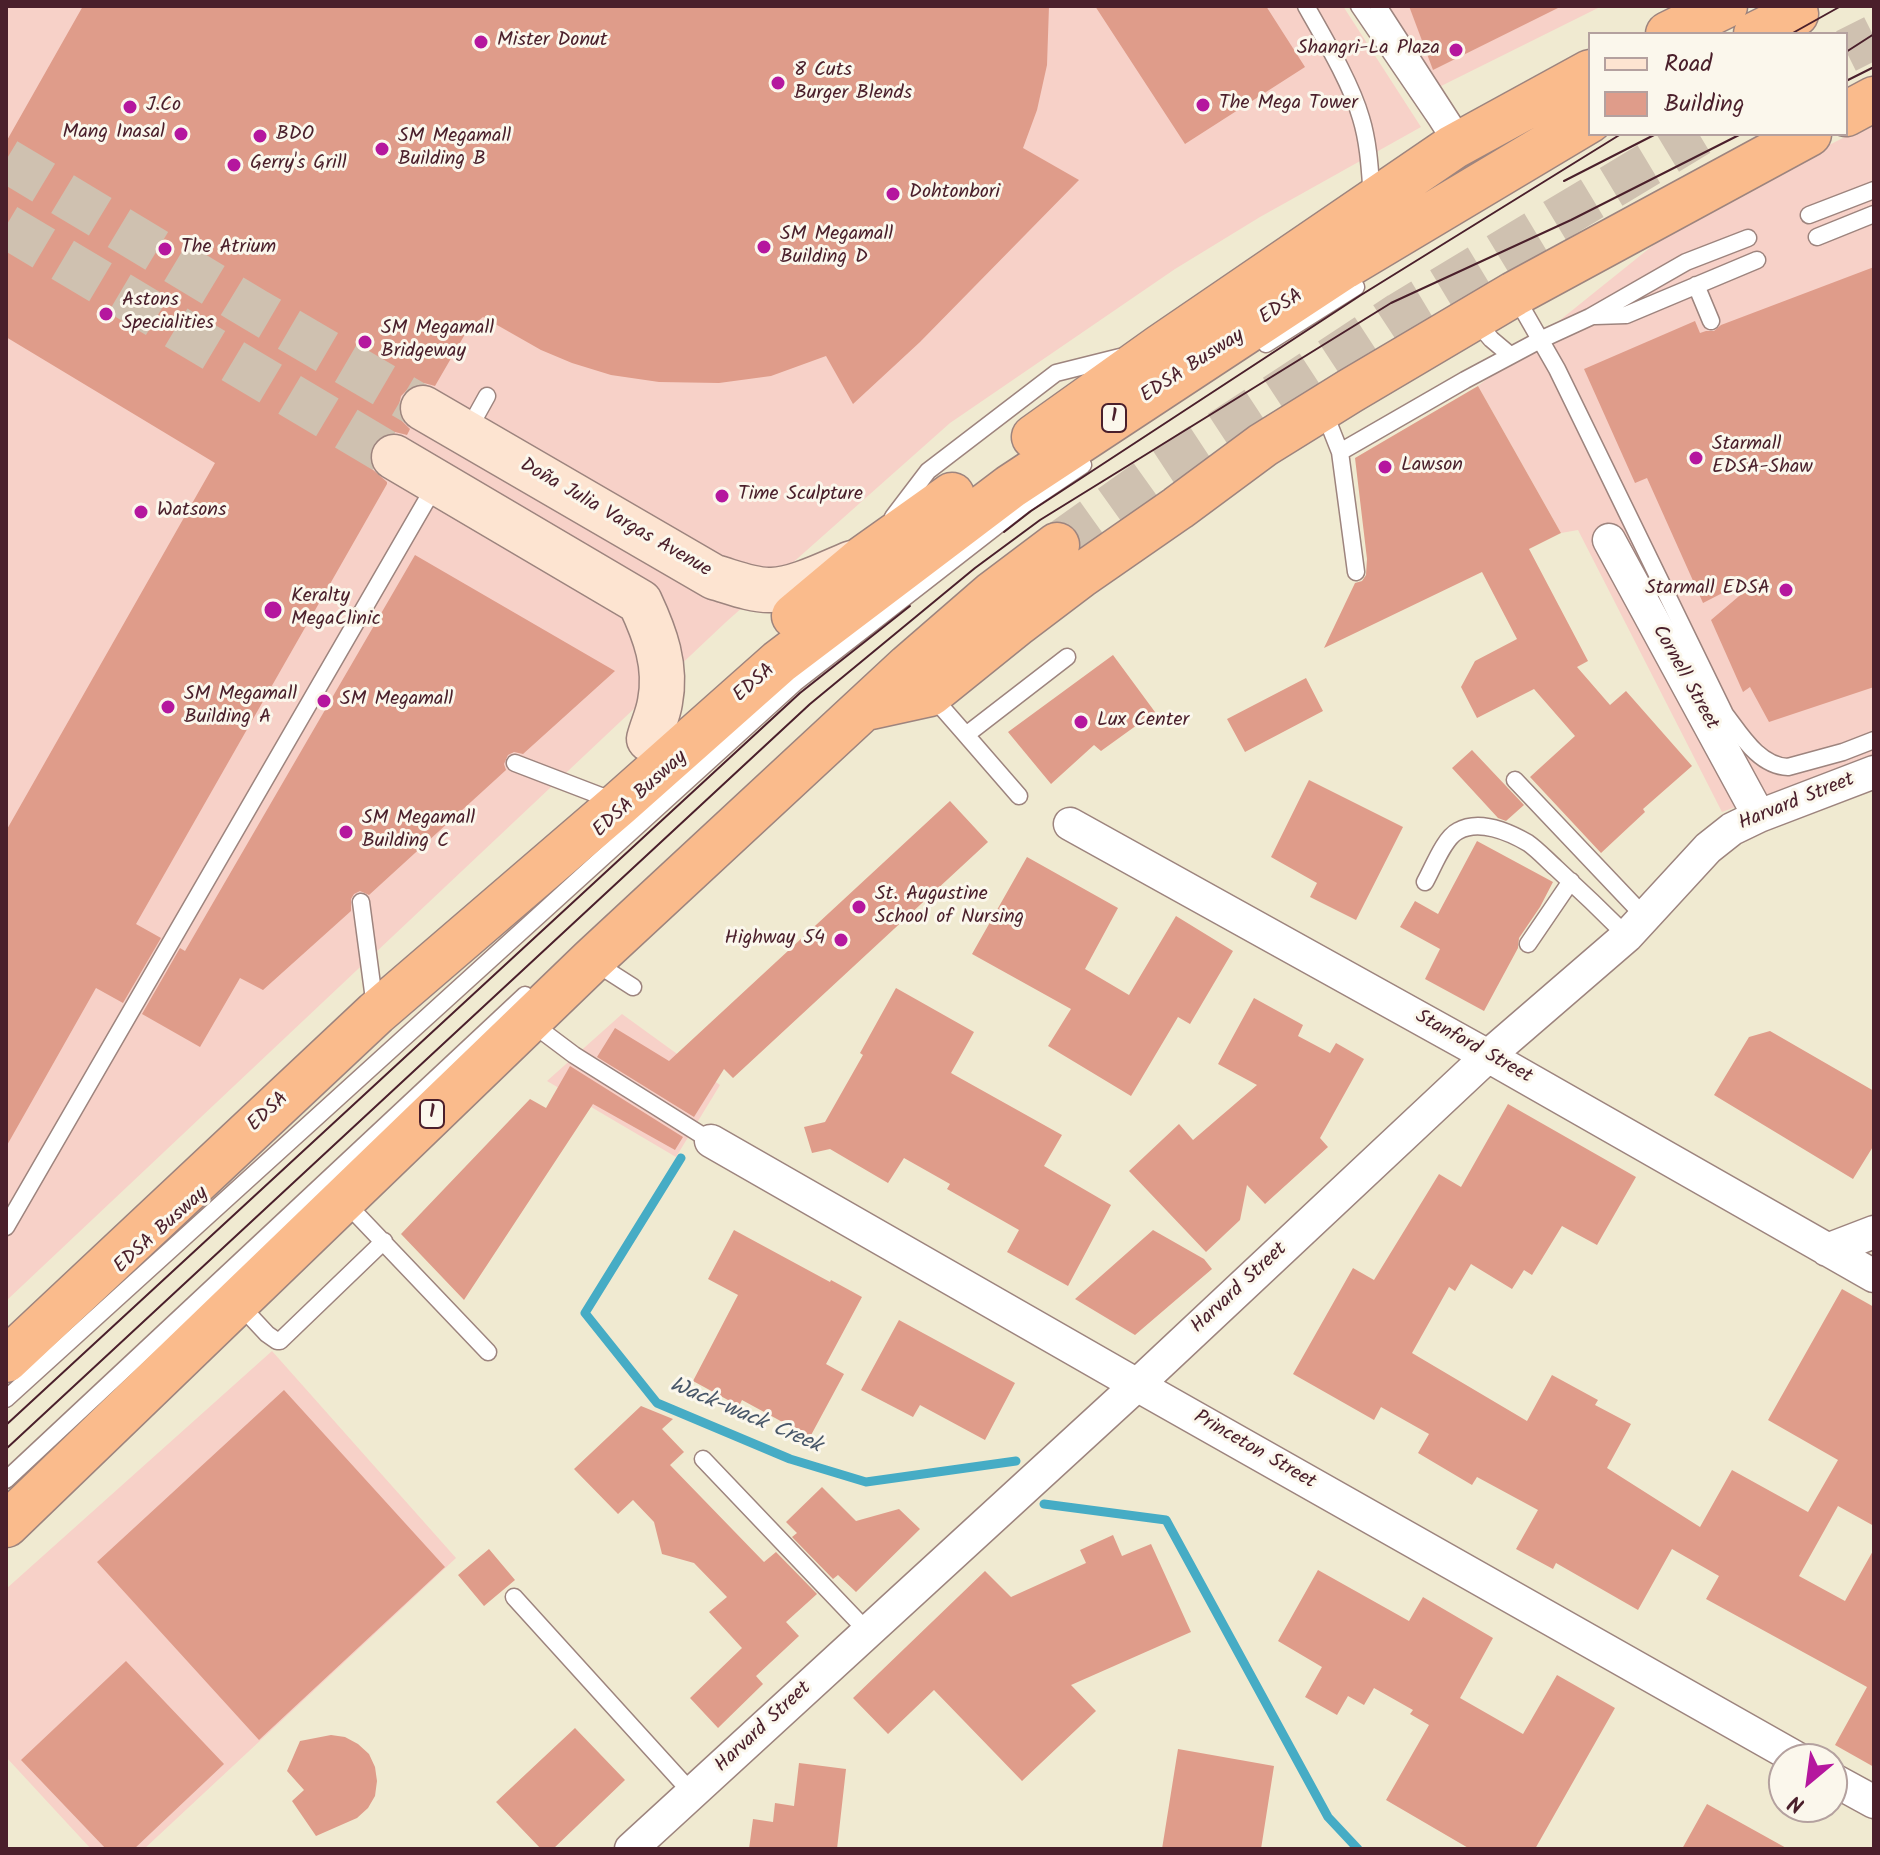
<!DOCTYPE html>
<meta charset="utf-8">
<style>
body{margin:0}
#map{position:relative;width:1880px;height:1855px;overflow:hidden;background:#f0ead1;font-family:Kalam,sans-serif}
canvas{display:block}
.frame{position:absolute;inset:0;border:8px solid #4a1f2b;pointer-events:none}
.legend{position:absolute;left:1588px;top:32px;width:260px;height:104px;box-sizing:border-box;background:#fbf7ec;border:2px solid #b4a19f;margin:0;padding:10px 14px;list-style:none;font-size:24px;color:#4a1f2b}
.legend li{display:flex;align-items:center;gap:16px;height:40px}
.legend b{width:40px;border:2px solid #b4a19f}
.north{position:absolute;left:1768px;top:1743px;width:80px;height:80px;box-sizing:border-box;background:#fbf7ec;border:2px solid #b4a19f;border-radius:50%;rotate:209deg;font-size:22px;font-weight:700;line-height:32px;text-align:center;color:#4a1f2b}
.north::after{content:'';display:block;margin:auto;width:28px;height:36px;background:#b5179e;clip-path:polygon(50% 0,100% 100%,50% 72%,0 100%)}
</style>
<div id="map">
<canvas width="1880" height="1855"></canvas>
<div class="frame"></div>
<ul class="legend">
<li><b style="height:10px;background:#fde4d1"></b>Road</li>
<li><b style="height:22px;background:#df9c8a"></b>Building</li>
</ul>
<div class="north">N</div>
</div>
<script>
const c = document.querySelector('canvas').getContext('2d');
c.lineJoin = 'round';
function fill(path, color) {
  c.fillStyle = color;
  c.fill(path, 'evenodd');
}
function trace(path, color, width, dash) {
  c.strokeStyle = color;
  c.lineWidth = width;
  c.lineCap = dash ? 'butt' : 'round';
  c.setLineDash(dash || []);
  c.stroke(path);
}
function drawText(font, color, halo, rows, align = 'center') {
  c.font = font + ' Kalam,sans-serif';
  c.lineWidth = 6;
  c.setLineDash([]);
  c.textBaseline = 'middle';
  c.strokeStyle = halo;
  c.fillStyle = color;
  for (const [text, x, y, turn = 0] of rows) {
    c.save();
    c.translate(x, y);
    c.rotate((+turn || 0) * Math.PI / 180);
    c.textAlign = isNaN(turn) ? turn : align;
    if (halo) c.strokeText(text, 0, 0);
    c.fillText(text, 0, 0);
    c.restore();
  }
}
const built = new Path2D(`
 M6 6H1343L1421 127 1260 217 1175 269 950 423 726 622 6 1301Z
 M1372 6H1602L1425 94Z
 M1874 122V756L1722 812 1578 530 1561 533 1478 386 1687 218Z
 M622 1014 720 1085 676 1157 547 1081Z
 M272 1351 456 1558 144 1849H91L6 1757V1589Z`);
const stream = new Path2D(`
 M681 1158 585 1313 657 1403 790 1459 866 1482 1016 1461
 M1044 1504 1166 1520 1328 1817 1358 1849`);
const building = new Path2D(`
 M83 6H1049L1047 65 1037 110 1023 148 1079 180 920 342 853 404 826 356 771 376 719 383 659 382 611 375 572 363 541 350 483 317 468 329 435 386 424 383 411 386 401 396 398 409 402 421 410 429 407 435 395 432 382 435 372 445 369 458 372 469 387 482V484L136 924 161 938 123 1003 96 988 6 1147V831L215 463 6 337V142Z
 M1095 6H1266L1305 67 1185 144Z
 M1409 6H1562L1433 70Z
 M1874 267V687L1769 722 1750 687 1743 692 1711 620 1745 591 1740 584 1703 603 1647 478 1635 483 1584 369 1695 321 1700 333 1706 331H1714L1721 325Z
 M1478 386 1561 533 1529 549 1588 661 1577 667 1610 705 1626 691 1692 766 1643 809 1645 812 1601 853 1530 777 1575 736 1534 689 1477 718 1461 687 1475 661 1517 639 1482 572 1324 648 1355 583 1362 581 1366 575 1367 559 1355 458Z
 M415 555 615 671 523 754 514 752 508 755 504 764 506 770 369 895 360 891 354 894 351 899V911L263 990 240 978 200 1047 142 1014 180 948 185 951Z
 M1113 655 1155 712 1101 751 1094 745 1051 784 1008 732Z
 M1306 678 1323 711 1245 752 1227 719Z
 M1472 750 1524 805 1506 821 1498 818 1452 768Z
 M1309 780 1403 827 1356 920 1310 897 1317 883 1271 857Z
 M950 801 988 842 733 1078 724 1069 694 1117 597 1057 615 1028 669 1061Z
 M1477 841 1553 882 1540 907 1519 938 1518 948 1484 1011 1425 979 1440 949 1400 927 1415 901 1438 914Z
 M1027 857 1118 908 1085 969 1129 995 1176 916 1233 951 1190 1024 1178 1017 1131 1096 1048 1046 1071 1009 972 954Z
 M896 988 974 1032 951 1073 1062 1135 1044 1166 1111 1205 1068 1286 1007 1252 1019 1230 947 1189 950 1184 904 1158 888 1183 830 1149 812 1153 804 1127 825 1122 863 1055 860 1053Z
 M1254 998 1303 1025 1298 1036 1330 1053 1336 1043 1364 1059 1320 1138 1328 1147 1265 1204 1247 1185 1240 1220 1206 1252 1129 1171 1179 1124 1193 1140 1257 1085 1218 1064Z
 M1770 1031 1874 1091V1145L1853 1179 1714 1095 1749 1037Z
 M570 1066 683 1137 675 1150 593 1104 464 1300 401 1234 530 1099 546 1108Z
 M1508 1104 1636 1177 1597 1245 1562 1226 1532 1275 1524 1270 1512 1289 1471 1264 1455 1291 1449 1287 1412 1353 1527 1421 1552 1375 1598 1400 1595 1405 1631 1424 1607 1468 1700 1527 1732 1470 1808 1512 1838 1460 1768 1420 1842 1289 1874 1307V1526L1838 1506 1799 1576 1845 1601 1874 1549V1767L1835 1745 1867 1687 1706 1599 1719 1576 1672 1549 1638 1610 1556 1563 1553 1569 1516 1549 1538 1510 1477 1477 1472 1485 1418 1453 1429 1434 1381 1407 1374 1420 1293 1374 1353 1268 1374 1280 1439 1174 1461 1187Z
 M734 1230 830 1282 831 1280 862 1297 826 1364 844 1374 810 1437 742 1400 739 1406 693 1381 738 1295 708 1279Z
 M1153 1230 1204 1259 1212 1269 1135 1335 1075 1299Z
 M899 1320 1015 1383 985 1440 920 1405 913 1417 861 1390Z
 M284 1390 445 1567 259 1740 97 1562Z
 M641 1406 673 1419 662 1429 684 1452 670 1465 764 1562 776 1552 817 1594 786 1622 799 1636 756 1676 763 1684 718 1728 690 1698 742 1648 709 1612 727 1597 694 1563 662 1554 654 1522 633 1500 618 1514 574 1469Z
 M822 1487 856 1521 899 1509 920 1529 856 1592 838 1575 833 1579 792 1537 797 1533 786 1522Z
 M1113 1535 1122 1556 1151 1544 1191 1632 1071 1685 1096 1711 1022 1781 934 1690 888 1734 853 1698 985 1571 1011 1597 1086 1563 1080 1550Z
 M489 1549 515 1580 484 1606 458 1575Z
 M1318 1570 1409 1621 1423 1597 1493 1638 1460 1698 1523 1734 1557 1675 1615 1708 1535 1849H1470L1386 1800 1429 1725 1410 1714 1413 1710 1374 1688 1364 1705 1348 1696 1337 1715 1305 1697 1322 1667 1278 1641Z
 M126 1661 224 1764 134 1849H106L21 1760Z
 M575 1728 625 1780 553 1849H541L496 1802Z
 M331 1735 345 1737 358 1744 369 1754 375 1767 377 1781 375 1796 368 1808 357 1818 316 1836 292 1801 304 1790 287 1771 300 1741Z
 M1178 1749 1274 1766 1261 1849H1162Z
 M799 1763 846 1769 837 1849H749L753 1819 773 1822 775 1803 794 1806Z
 M1707 1804 1788 1849H1682Z`);
const secondaryTunnel = new Path2D(`
 M6 160 255 310 423 408
 M6 226 394 457`);
const trunkTunnel = new Path2D(`
 M1846 51 1874 37
 M1057 545 1155 475 1400 314 1699 134`);
const service = new Path2D(`
 M1306 6C1324 38 1351 83 1361 118 1369 144 1370 172 1372 198
 M1359 6 1436 119 1452 144
 M1378 6 1464 139
 M1809 215 1874 190
 M1817 237 1874 214
 M1696 285 1711 321
 M1514 294 1557 369 1725 714C1741 735 1759 766 1788 767L1843 752 1874 740
 M1595 316 1626 315 1757 260
 M1475 320 1491 339 1510 355
 M1266 344 1356 287
 M1323 409 1340 452
 M467 432 487 396
 M893 517 928 471 1056 373 1120 357
 M1356 572 1340 452 1465 380 1540 340 1590 317 1686 262 1748 238
 M931 695 966 735 1067 657
 M966 735 1019 796
 M515 763 614 801
 M1515 780 1645 917
 M1425 882C1433 868 1444 838 1458 831 1479 819 1509 832 1528 843 1538 850 1547 860 1556 868 1580 890 1604 913 1627 936
 M361 902 375 1007
 M1528 944 1571 881
 M594 962 633 987
 M530 1022 574 1055 711 1141
 M345 1202 488 1352
 M6 1227 436 484
 M239 1304 267 1334 277 1341H280L384 1241
 M6 1399 795 683 1025 504 1083 465
 M703 1459 868 1632
 M6 1480 525 995
 M514 1597 692 1793`);
const minor = new Path2D(`
 M1609 540 1759 816
 M1070 824 1488 1056 1874 1276
 M711 1141 1137 1385 1798 1759
 M1827 1250 1874 1232
 M1832 1779 1874 1802
 M631 1849 1137 1385 1488 1056 1627 936 1708 848 1732 829 1759 816 1874 772`);
const secondary = new Path2D(`
 M423 408 714 577C732 582 751 590 769 590 793 591 830 572 852 563
 M394 457 640 602C655 634 667 666 660 702 658 715 652 727 649 739`);
const trunk = new Path2D(`
 M1668 34 1725 6
 M1756 34 1796 14
 M1846 114 1874 99
 M1034 437 1160 347 1453 147 1590 72
 M794 616 862 559 952 495
 M866 708 930 694 1018 623 1080 576 1178 508 1263 445 1350 391 1514 294 1809 134
 M6 1360 376 1013 619 804 779 662 1010 487 1344 267 1590 120
 M6 1525 592 960 909 666 992 594 1057 545`);
const tram = new Path2D(`
 M1791 34 1841 6
 M1846 52 1874 34
 M1846 81 1874 67
 M1564 181 1656 134
 M1004 532 1031 511 1361 295 1621 134
 M6 1425 800 693 910 606
 M6 1449 810 704 975 568 1040 520 1391 303 1571 220 1741 134`);
const markers = [
 [481,42,8,"#b5179e"],
 [1456,50,8,"#b5179e"],
 [778,83,8,"#b5179e"],
 [1203,105,8,"#b5179e"],
 [130,107,8,"#b5179e"],
 [181,134,8,"#b5179e"],
 [260,136,8,"#b5179e"],
 [382,149,8,"#b5179e"],
 [234,165,8,"#b5179e"],
 [893,194,8,"#b5179e"],
 [764,247,8,"#b5179e"],
 [165,249,8,"#b5179e"],
 [106,314,8,"#b5179e"],
 [365,342,8,"#b5179e"],
 [1696,458,8,"#b5179e"],
 [1385,467,8,"#b5179e"],
 [722,496,8,"#b5179e"],
 [141,512,8,"#b5179e"],
 [1786,590,8,"#b5179e"],
 [273,610,10,"#b5179e"],
 [324,701,8,"#b5179e"],
 [168,707,8,"#b5179e"],
 [1081,722,8,"#b5179e"],
 [346,832,8,"#b5179e"],
 [859,907,8,"#b5179e"],
 [841,940,8,"#b5179e"]
];
const shields = [
 [1114,418,24],
 [432,1114,24]
];
const shieldNames = [
 ["1",1114,418],
 ["1",432,1114]
];
const poiNames = [
 ["Mister Donut",497,42],
 ["Shangri-La Plaza",1440,50,"right"],
 ["8 Cuts",794,72],
 ["Burger Blends",794,95],
 ["The Mega Tower",1219,105],
 ["J.Co",146,107],
 ["Mang Inasal",165,134,"right"],
 ["BDO",276,136],
 ["SM Megamall",398,138],
 ["Building B",398,161],
 ["Gerry's Grill",250,165],
 ["Dohtonbori",909,194],
 ["SM Megamall",780,236],
 ["Building D",780,259],
 ["The Atrium",181,249],
 ["Astons",122,302],
 ["Specialities",122,325],
 ["SM Megamall",381,330],
 ["Bridgeway",381,353],
 ["Starmall",1712,446],
 ["EDSA-Shaw",1712,469],
 ["Lawson",1401,467],
 ["Time Sculpture",738,496],
 ["Watsons",157,512],
 ["Starmall EDSA",1770,590,"right"],
 ["Keralty",291,598],
 ["MegaClinic",291,621],
 ["SM Megamall",184,696],
 ["Building A",184,719],
 ["SM Megamall",340,701],
 ["Lux Center",1097,722],
 ["SM Megamall",362,820],
 ["Building C",362,843],
 ["St. Augustine",875,896],
 ["School of Nursing",875,919],
 ["Highway 54",825,940,"right"]
];
const streetNames = [
 ["EDSA",1282,308,-33],
 ["EDSA Busway",1193,367,-33],
 ["Doña Julia Vargas Avenue",615,519,30],
 ["Cornell Street",1684,678,61],
 ["EDSA",755,684,-41],
 ["EDSA Busway",641,795,-42],
 ["Harvard Street",1797,803,-22],
 ["Stanford Street",1473,1048,29],
 ["EDSA",269,1113,-43],
 ["EDSA Busway",162,1231,-42],
 ["Harvard Street",1240,1289,-43],
 ["Princeton Street",1254,1451,30],
 ["Harvard Street",764,1728,-43]
];
const waterNames = [
 ["Wack-wack Creek",745,1417,23]
];
fill(built, '#f7d1c8');
trace(stream, '#46acc5', 9);
fill(building, '#df9c8a');
trace(secondaryTunnel, '#cfc1b0', 44, [44, 22]);
trace(trunkTunnel, '#cfc1b0', 44, [44, 22]);
trace(service, '#9d847e', 19);
trace(minor, '#9d847e', 35);
trace(secondary, '#9d847e', 47);
trace(trunk, '#9d847e', 47);
trace(service, '#fff', 16);
trace(minor, '#fff', 32);
trace(secondary, '#fde4d1', 44);
trace(trunk, '#fabb8c', 44);
trace(tram, '#4a1f2b', 2);
for (const [x, y, r, color] of markers) {
  const dot = new Path2D();
  dot.arc(x, y, r, 0, 2 * Math.PI);
  c.fillStyle = color;
  c.fill(dot);
  trace(dot, '#fbf7ec', 3);
}
for (const [x, y, w] of shields) {
  const box = new Path2D();
  box.roundRect(x - w / 2, y - 14, w, 28, 6);
  c.fillStyle = '#fbf7ec';
  c.fill(box);
  trace(box, '#4a1f2b', 2);
}
drawText('bold 18px', '#4a1f2b', null, shieldNames);
drawText('20px', '#4a1f2b', '#fbf7ec', poiNames, 'left');
drawText('20px', '#4a1f2b', '#fbf7ec', streetNames);
drawText('italic 22px', '#485769', '#fbf7ec', waterNames);
</script>
